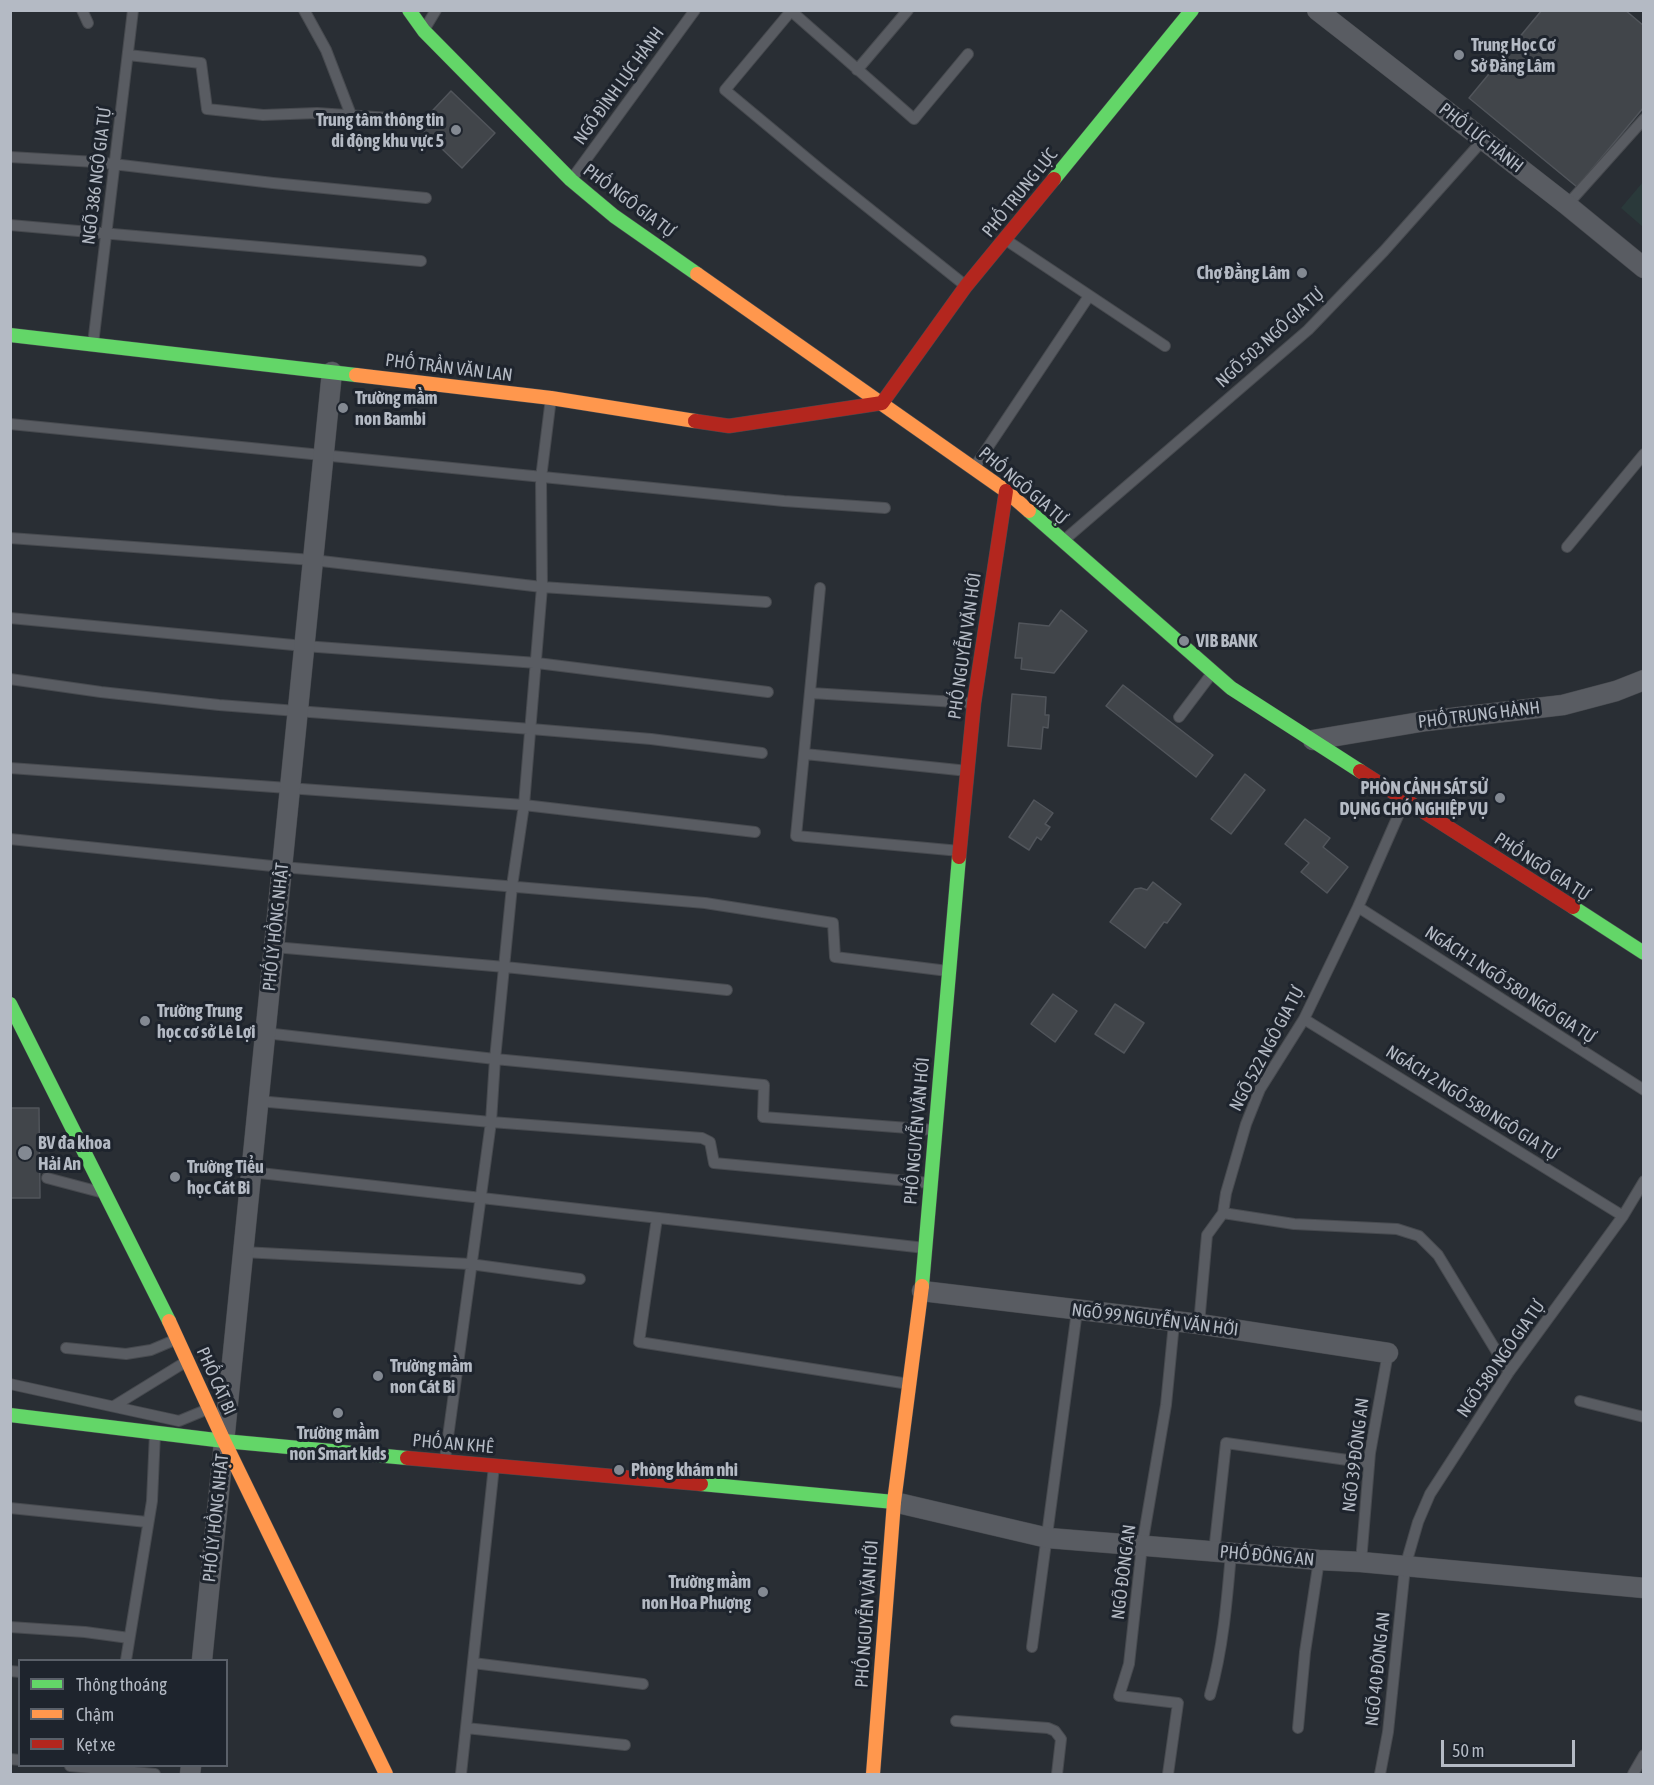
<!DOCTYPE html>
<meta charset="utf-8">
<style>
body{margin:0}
#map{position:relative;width:1654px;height:1785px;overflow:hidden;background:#292e34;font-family:"Asap Condensed",sans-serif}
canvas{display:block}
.frame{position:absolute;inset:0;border:12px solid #b4bac4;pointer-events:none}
.legend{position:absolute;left:18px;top:1659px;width:210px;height:108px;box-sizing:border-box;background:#1e242d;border:2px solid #5a6069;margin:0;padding:8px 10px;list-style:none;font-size:18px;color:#b4bac4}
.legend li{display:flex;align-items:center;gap:12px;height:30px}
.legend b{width:30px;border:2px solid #5a6069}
.scale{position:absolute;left:1441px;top:1740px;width:134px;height:27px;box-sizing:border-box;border:3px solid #b4bac4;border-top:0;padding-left:8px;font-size:18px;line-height:21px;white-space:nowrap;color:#b4bac4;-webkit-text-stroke:4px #1e242d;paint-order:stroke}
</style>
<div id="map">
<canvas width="1654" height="1785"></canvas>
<div class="frame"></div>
<ul class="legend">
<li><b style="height:8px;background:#63d668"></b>Thông thoáng</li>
<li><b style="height:8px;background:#ff974d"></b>Chậm</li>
<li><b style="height:8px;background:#b3261e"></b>Kẹt xe</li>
</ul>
<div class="scale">50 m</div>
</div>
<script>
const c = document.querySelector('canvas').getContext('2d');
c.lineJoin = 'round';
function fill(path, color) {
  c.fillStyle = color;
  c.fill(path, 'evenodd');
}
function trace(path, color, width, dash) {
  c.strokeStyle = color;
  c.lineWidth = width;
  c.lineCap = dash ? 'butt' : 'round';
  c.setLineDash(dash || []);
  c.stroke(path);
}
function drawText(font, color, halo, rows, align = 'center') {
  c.font = font + ' "Asap Condensed",sans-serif';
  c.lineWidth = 6;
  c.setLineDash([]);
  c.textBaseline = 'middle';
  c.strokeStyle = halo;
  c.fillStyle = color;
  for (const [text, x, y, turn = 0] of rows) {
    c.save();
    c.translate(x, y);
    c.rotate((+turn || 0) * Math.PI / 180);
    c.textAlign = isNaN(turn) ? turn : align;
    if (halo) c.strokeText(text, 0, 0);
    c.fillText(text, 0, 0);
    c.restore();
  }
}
const green = new Path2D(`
 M1643 182V227L1621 208Z`);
const building = new Path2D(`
 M1542 10H1625L1644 26V107L1577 187 1469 98Z
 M451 91 495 133 462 168 418 126Z
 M1061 610 1087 631 1054 673 1021 669 1022 658H1015L1019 623 1049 626Z
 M1123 685 1213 755 1196 777 1106 706Z
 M1012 694 1046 697 1045 715H1049L1048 728 1043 727 1041 749 1008 746Z
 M1245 774 1265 790 1231 834 1211 819Z
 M1034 800 1053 813 1045 824 1050 827 1041 840 1037 837 1029 850 1009 837Z
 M1305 819 1330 838 1323 847 1348 867 1327 893 1301 872 1309 863 1285 844Z
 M1153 882 1181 904 1167 923 1164 922 1145 948 1110 922 1135 889 1141 888 1147 890Z
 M1053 994 1077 1011 1055 1042 1031 1024Z
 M1115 1004 1144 1023 1124 1053 1095 1034Z
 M10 1108H39L40 1198H10Z`);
const lane = new Path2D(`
 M82 10 88 23
 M304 10 326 50 351 115
 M790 10 914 119 968 54
 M791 11 725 90 821 170 966 286
 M424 30 436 10
 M128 55 201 63 207 109 263 115 317 113 390 118
 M857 70 908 10
 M10 157 96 162 273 183 426 198
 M571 180 695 10
 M1567 205 1644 119
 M10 225 421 261
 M1006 240 1165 346
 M93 344 133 10
 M10 424 784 501 885 508
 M974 468 1089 296
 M10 538 313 560 542 587 766 602
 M1063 541 1308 330 1384 251 1483 140
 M1567 547 1644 454
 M820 588 796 836 960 851
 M10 618 304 646 537 663 768 692
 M10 679 101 692 219 705 531 729 651 739 762 753
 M811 693 972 703
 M1179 717 1213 672
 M805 754 968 771
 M10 768 524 805 755 832
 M10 839 282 867 705 903 833 923 835 957 948 971
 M1358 907 1644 1090
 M274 947 505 967 727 990
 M1304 1019 1623 1216
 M265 1033 495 1059 764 1085 763 1117 935 1130
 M258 1101 491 1122 702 1138 710 1142 714 1163 930 1183
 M251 1172 925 1248
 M47 1178 100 1192
 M1223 1213 1294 1224 1397 1229 1419 1236 1438 1255 1509 1372
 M657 1218 639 1342 909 1384
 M243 1252 470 1264 580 1279
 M1199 1324 1207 1235 1223 1213 1226 1193 1246 1124 1260 1089 1304 1019 1358 907 1405 800
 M66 1348 126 1354 151 1350 177 1339
 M10 1384 179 1421 208 1409
 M1580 1401 1644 1417
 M114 1406 187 1361
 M445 1459 491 1122 495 1059 512 886 524 805 542 587 541 478 551 398
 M10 1508 147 1522
 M1214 1552 1226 1443 1369 1463
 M1361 1562 1370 1453 1388 1353
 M10 1627 85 1632 129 1638
 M1032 1647 1077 1311
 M126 1660 152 1501 155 1433
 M473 1663 643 1684
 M10 1671 20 1672
 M1210 1695C1223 1649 1227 1601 1231 1553
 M956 1721 1048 1728 1055 1731 1061 1739 1057 1774
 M466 1728 625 1745
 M1298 1728 1305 1652 1319 1560
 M10 1759 20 1760
 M70 1766 155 1774
 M461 1774 494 1466
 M1168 1774 1178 1703 1119 1696 1129 1664 1142 1546 1166 1405 1174 1323
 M1380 1774 1388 1732 1405 1567 1418 1522 1430 1494 1509 1372 1623 1216 1644 1181
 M1633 1774 1644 1755`);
const street = new Path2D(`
 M1317 10 1567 205 1644 268
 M1313 740 1426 721 1563 705 1616 691 1644 680
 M922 1291 1199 1324 1388 1353
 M894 1502 1048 1538 1319 1560 1361 1562 1644 1588
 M202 1660 332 372
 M190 1774 191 1766`);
const fast = new Path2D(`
 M409 10 424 31 571 180 614 216 697 274
 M1054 179 1192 10
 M10 335 356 375
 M1029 511 1231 688 1360 771
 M1573 907 1644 953
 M10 1004 169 1321
 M922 1286 959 857
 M10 1415 224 1441 407 1458
 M701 1484 894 1502`);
const slow = new Path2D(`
 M697 274 1006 491 1029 511
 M356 375 551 398 695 421
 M169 1321 224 1441 386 1774
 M873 1774 894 1502 922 1286`);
const jam = new Path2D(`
 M695 421 729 426 882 403 966 286 1054 179
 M1360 771 1573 907
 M959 857 974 703 1006 491
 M407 1458 701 1484`);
const markers = [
 [1459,55,6,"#838992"],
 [456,130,6,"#838992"],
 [1302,273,6,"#838992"],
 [343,408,6,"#838992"],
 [1184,641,6,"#838992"],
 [1500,798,6,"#838992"],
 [145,1021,6,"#838992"],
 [25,1153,8,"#838992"],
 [175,1177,6,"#838992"],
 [378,1376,6,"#838992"],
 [338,1413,6,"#838992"],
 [619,1470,6,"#838992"],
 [763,1592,6,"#838992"]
];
const poiNames = [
 ["Trung Học Cơ",1471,45],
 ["Sở Đằng Lâm",1471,66],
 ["Trung tâm thông tin",444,120,"right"],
 ["di động khu vực 5",444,141,"right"],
 ["Chợ Đằng Lâm",1290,273,"right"],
 ["Trường mầm",355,398],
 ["non Bambi",355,419],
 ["VIB BANK",1196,641],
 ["PHÒN CẢNH SÁT SỬ",1488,788,"right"],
 ["DỤNG CHÓ NGHIỆP VỤ",1488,809,"right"],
 ["Trường Trung",157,1011],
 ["học cơ sở Lê Lợi",157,1032],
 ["BV đa khoa",38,1143],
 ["Hải An",38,1164],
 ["Trường Tiểu",187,1167],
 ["học Cát Bi",187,1188],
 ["Trường mầm",390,1366],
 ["non Cát Bi",390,1387],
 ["Trường mầm",338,1433,"center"],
 ["non Smart kids",338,1454,"center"],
 ["Phòng khám nhi",631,1470],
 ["Trường mầm",751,1582,"right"],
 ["non Hoa Phượng",751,1603,"right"]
];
const streetNames = [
 ["NGÕ ĐÌNH LỰC HÀNH",619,86,-54],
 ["PHỐ LỰC HÀNH",1481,138,38],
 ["NGÕ 386 NGÔ GIA TỰ",97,176,-83],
 ["PHỐ TRUNG LỰC",1020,193,-51],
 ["PHỐ NGÔ GIA TỰ",629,201,37],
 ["NGÕ 503 NGÔ GIA TỰ",1270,338,-42],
 ["PHỐ TRẦN VĂN LAN",449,368,7],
 ["PHỐ NGÔ GIA TỰ",1023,486,40],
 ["PHỐ NGUYỄN VĂN HỚI",965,646,-82],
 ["PHỐ TRUNG HÀNH",1479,715,-7],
 ["PHỐ NGÔ GIA TỰ",1542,867,33],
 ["PHỐ LÝ HỒNG NHẬT",276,927,-84],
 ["NGÁCH 1 NGÕ 580 NGÔ GIA TỰ",1510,985,33],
 ["NGÕ 522 NGÔ GIA TỰ",1267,1049,-62],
 ["NGÁCH 2 NGÕ 580 NGÔ GIA TỰ",1472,1103,32],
 ["PHỐ NGUYỄN VĂN HỚI",917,1131,-85],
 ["NGÕ 99 NGUYỄN VĂN HỚI",1155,1320,7],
 ["NGÕ 580 NGÔ GIA TỰ",1501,1359,-55],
 ["PHỐ CÁT BI",216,1381,66],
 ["PHỐ AN KHÊ",453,1444,5],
 ["NGÕ 39 ĐÔNG AN",1356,1455,-83],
 ["PHỐ LÝ HỒNG NHẬT",216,1518,-84],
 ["PHỐ ĐÔNG AN",1267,1556,5],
 ["NGÕ ĐÔNG AN",1124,1572,-83],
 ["PHỐ NGUYỄN VĂN HỚI",867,1614,-86],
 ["NGÕ 40 ĐÔNG AN",1378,1669,-84]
];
fill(green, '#2a393a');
fill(building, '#41454a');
trace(building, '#51555b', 1.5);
trace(lane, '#474a4f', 12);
trace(street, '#474a4f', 21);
trace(fast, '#474a4f', 15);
trace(slow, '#474a4f', 15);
trace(jam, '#474a4f', 15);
trace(lane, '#595c62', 10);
trace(street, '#595c62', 20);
trace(fast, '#63d668', 14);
trace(slow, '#ff974d', 14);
trace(jam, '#b3261e', 14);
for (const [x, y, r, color] of markers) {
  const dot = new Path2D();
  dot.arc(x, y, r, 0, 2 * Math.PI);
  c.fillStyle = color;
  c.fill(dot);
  trace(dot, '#1e242d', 2);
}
drawText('bold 18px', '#b4bac4', '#1e242d', poiNames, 'left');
drawText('18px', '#b4bac4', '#1e242d', streetNames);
</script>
